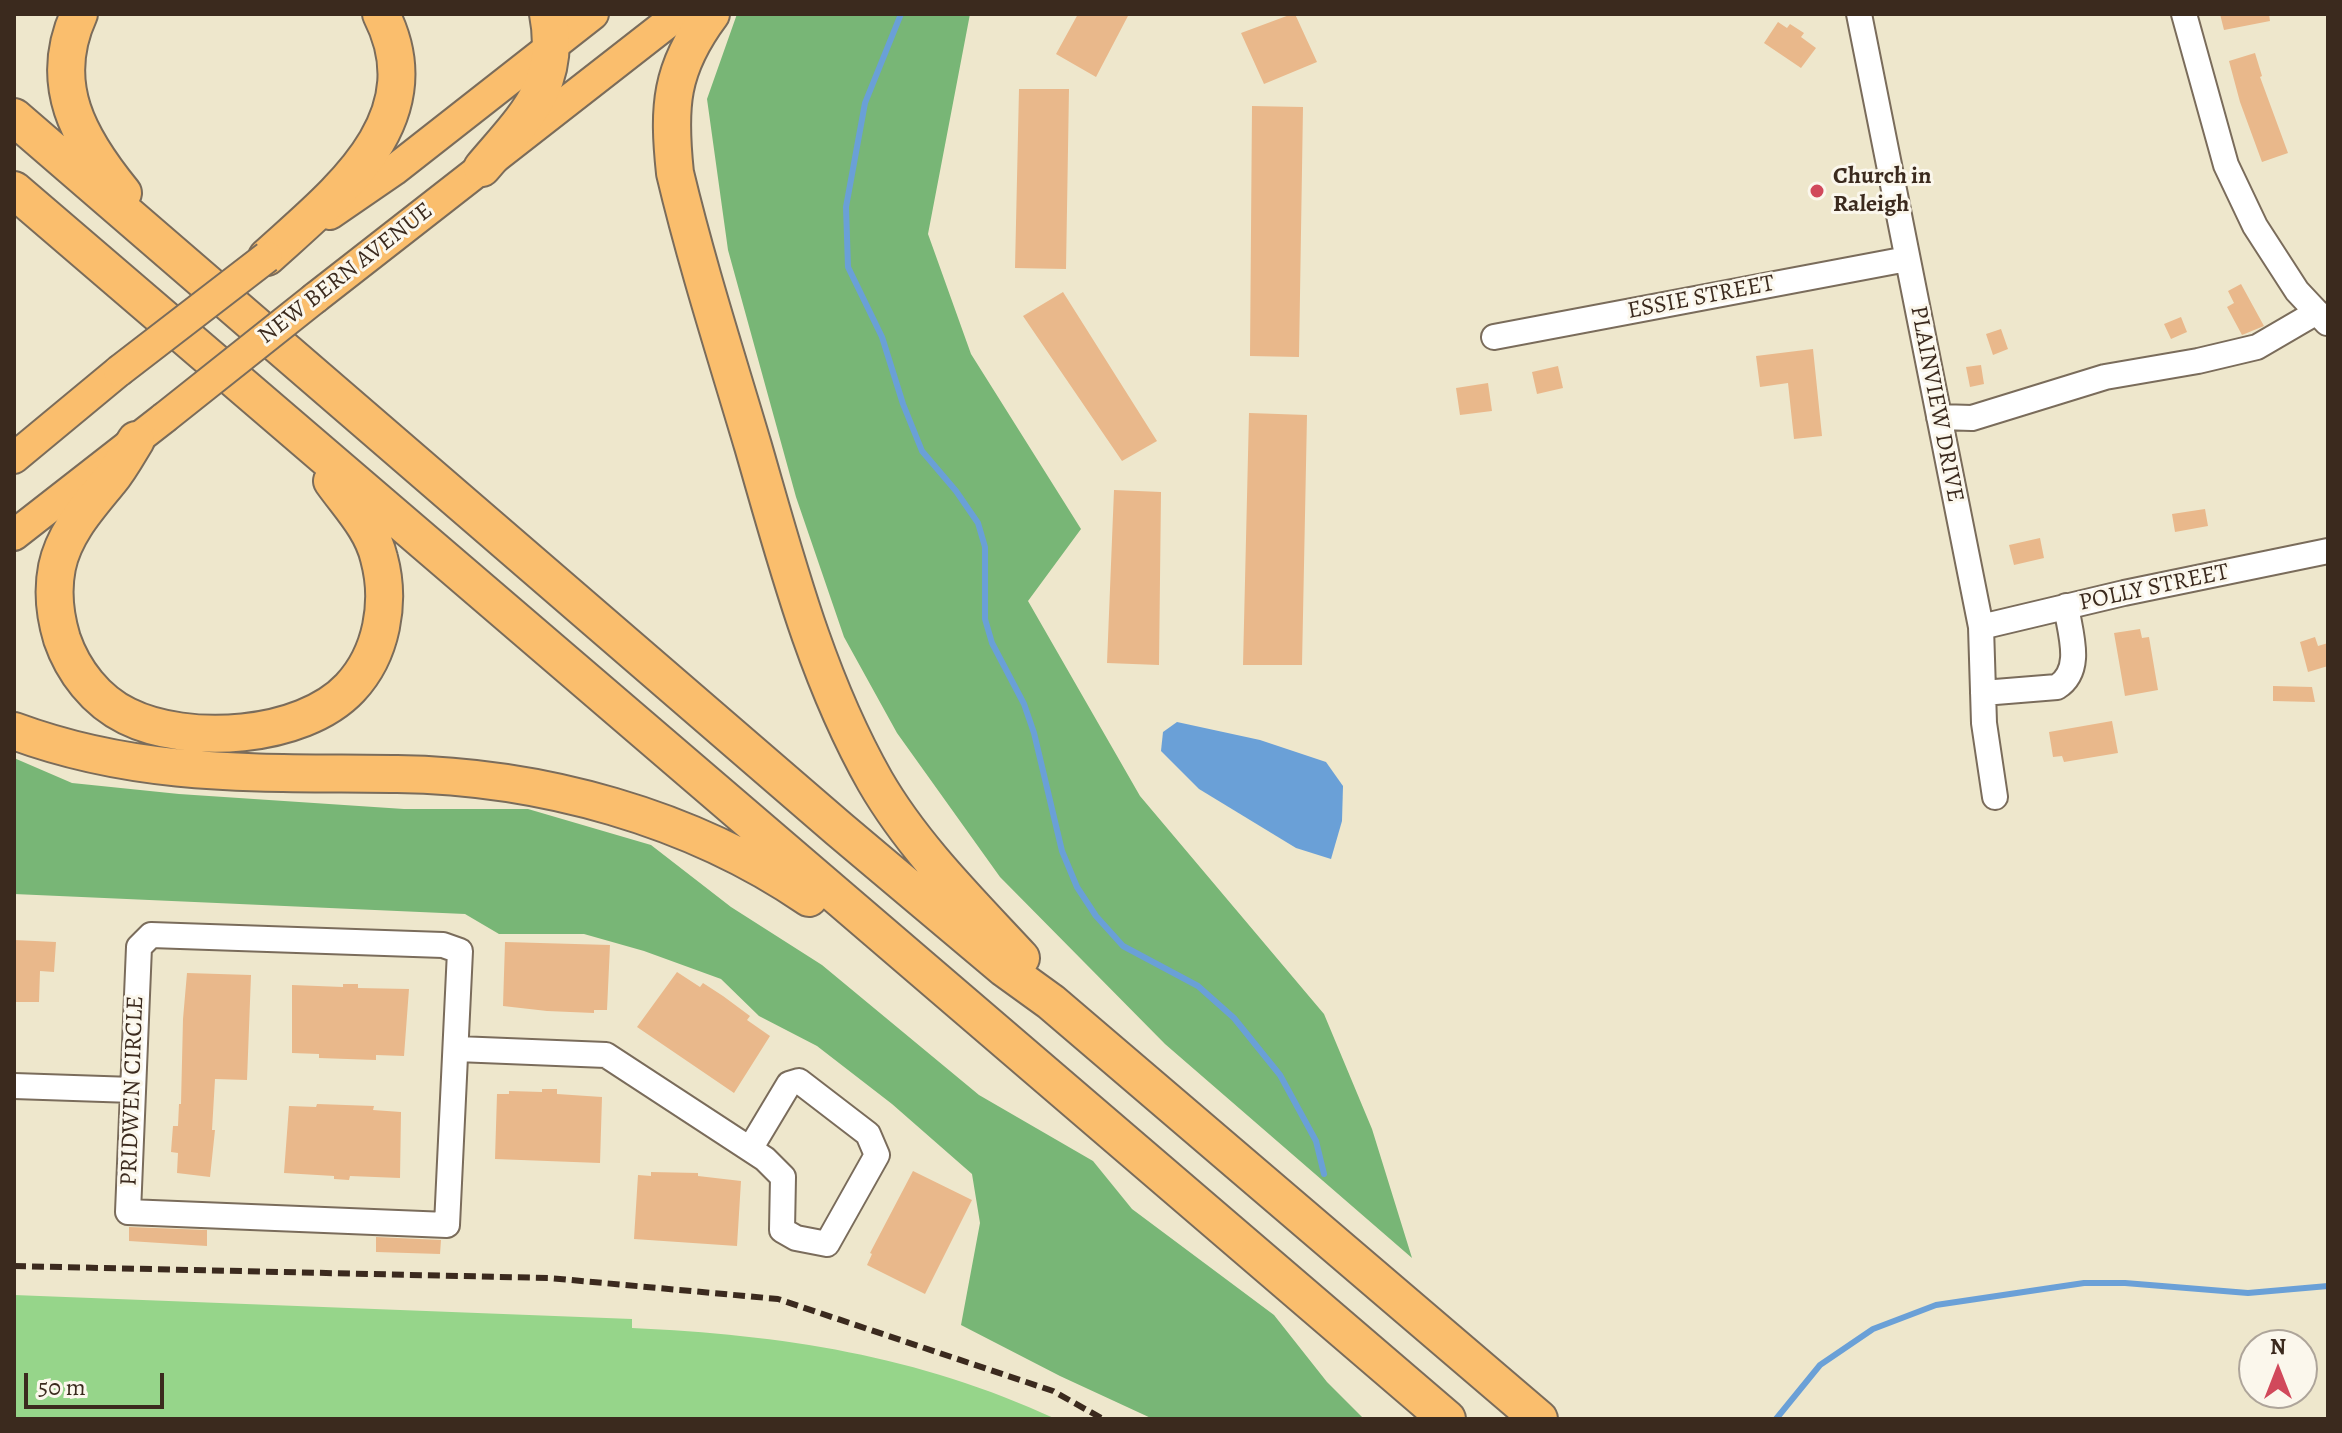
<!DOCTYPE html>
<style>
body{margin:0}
#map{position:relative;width:2342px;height:1433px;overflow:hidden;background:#eee7cc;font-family:Alegreya,serif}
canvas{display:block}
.frame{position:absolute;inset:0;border:16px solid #3b2a1e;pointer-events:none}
.north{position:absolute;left:2238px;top:1329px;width:80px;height:80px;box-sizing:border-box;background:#fbf7ec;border:2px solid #aea59a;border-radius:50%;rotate:0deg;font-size:22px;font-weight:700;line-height:32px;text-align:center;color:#3b2a1e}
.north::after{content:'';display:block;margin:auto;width:28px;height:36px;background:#d1495b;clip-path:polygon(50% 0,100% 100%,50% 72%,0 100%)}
.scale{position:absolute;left:24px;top:1373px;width:140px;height:36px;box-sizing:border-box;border:4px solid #3b2a1e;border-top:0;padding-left:10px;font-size:24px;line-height:28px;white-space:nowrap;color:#3b2a1e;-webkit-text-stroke:6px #fbf7ec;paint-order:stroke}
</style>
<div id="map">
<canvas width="2342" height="1433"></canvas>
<div class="frame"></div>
<div class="north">N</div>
<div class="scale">50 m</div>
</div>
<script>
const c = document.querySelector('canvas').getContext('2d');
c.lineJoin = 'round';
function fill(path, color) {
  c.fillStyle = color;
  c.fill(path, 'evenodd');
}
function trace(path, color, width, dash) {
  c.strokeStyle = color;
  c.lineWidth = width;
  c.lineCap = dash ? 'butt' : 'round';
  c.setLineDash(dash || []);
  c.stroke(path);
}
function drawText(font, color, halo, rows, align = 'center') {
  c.font = font + ' Alegreya,serif';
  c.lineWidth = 6;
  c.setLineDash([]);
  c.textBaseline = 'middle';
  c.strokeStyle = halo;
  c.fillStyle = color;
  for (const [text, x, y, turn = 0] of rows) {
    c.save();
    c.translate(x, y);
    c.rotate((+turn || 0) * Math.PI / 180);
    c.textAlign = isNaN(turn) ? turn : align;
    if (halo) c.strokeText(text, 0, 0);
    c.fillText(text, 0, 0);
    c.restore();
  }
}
const green = new Path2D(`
 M14 1295 632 1319V1328C783 1335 917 1355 1056 1419H14Z`);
const forest = new Path2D(`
 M737 14H970L928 234 971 354 1081 529 1028 601 1140 796 1324 1014 1372 1129 1412 1258 1165 1044 1000 877 897 733 844 637 796 497 728 250 707 99Z
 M14 758 72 783 179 794 404 809H528L651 845 731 907 822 965 979 1095 1093 1161 1132 1209 1274 1315 1327 1382 1364 1419H1153L1060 1376 961 1325 980 1223 972 1174 892 1104 817 1046 759 1016 721 979 644 951 584 934H499L465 914 14 894Z`);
const water = new Path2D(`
 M1177 722 1260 740 1326 762 1343 786 1342 821 1331 859 1296 848 1199 789 1161 751 1163 732Z`);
const stream = new Path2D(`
 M901 14 865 103 846 207 848 267 882 337 903 404 922 451 956 491 978 523 985 547V619L992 643 1024 704 1034 733 1062 851 1077 887 1096 916 1123 946 1198 986 1234 1018 1280 1075 1316 1141 1324 1174
 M1776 1419 1820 1365 1873 1329 1936 1305 2084 1283H2125L2248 1293 2328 1286`);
const building = new Path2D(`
 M1078 14H1129L1096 77 1056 54Z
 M1292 14H1295L1317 62 1264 84 1241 33Z
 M2220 14H2269L2270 21 2224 30Z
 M1778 22 1787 28 1790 24 1804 33 1801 37 1816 48 1801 68 1764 43Z
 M2255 53 2262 76 2260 77 2288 153 2262 162 2240 102 2229 61Z
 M1019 89H1069L1066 269 1015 268Z
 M1252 106 1303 107 1299 357 1250 356Z
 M2241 284 2264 326 2242 335 2227 307 2234 303 2228 291Z
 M1063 292 1157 441 1122 461 1023 316Z
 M2181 317 2187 332 2171 339 2164 324Z
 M2001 329 2008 349 1993 355 1986 334Z
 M1813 349 1822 436 1794 439 1788 383 1760 387 1756 356Z
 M1981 365 1984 384 1970 387 1966 367Z
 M1558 366 1563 388 1537 394 1532 372Z
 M1488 383 1492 411 1460 415 1456 388Z
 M1249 413 1307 415 1302 665H1243Z
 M1114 490 1161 492 1159 665 1107 663Z
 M2205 509 2208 526 2175 532 2172 514Z
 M2040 538 2044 558 2014 565 2009 545Z
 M2140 629 2142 638 2149 637 2158 690 2125 696 2114 633Z
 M2315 637 2318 646 2328 643V666L2308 672 2300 642Z
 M2273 686 2312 687 2315 702 2273 701Z
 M2112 721 2118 753 2064 762 2062 756 2053 757 2049 732Z
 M14 940 56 942 54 972 40 971 39 1002H14Z
 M505 942 610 945 607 1010H594V1013L547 1011 503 1006Z
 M677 972 700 987 703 983 723 996 750 1016 747 1020 770 1036 734 1093 637 1027Z
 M187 973 251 975 247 1080 215 1079 212 1130H215L210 1177 177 1173 178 1153 171 1152 173 1126H178L179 1104H181L183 1019Z
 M343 984H358V988L409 989 404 1056 376 1055V1060L319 1058V1054L292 1053V985L343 987Z
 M542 1089H557V1094L602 1097 600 1163 495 1159 497 1094H509V1091L542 1092Z
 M317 1104 374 1106 373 1110 401 1112 400 1178 350 1176 349 1180 334 1179V1176L284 1173 289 1106 316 1107Z
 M913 1171 972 1200 925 1294 867 1265 872 1254 870 1253Z
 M651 1172 698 1173V1176L741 1181 737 1246 634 1239 638 1175 651 1176Z
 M129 1227 207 1230V1246L129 1241Z
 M376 1237 441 1240 440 1254 376 1252Z`);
const minor = new Path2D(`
 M1859 14 1981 627 1984 723 1995 797
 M2184 14 2226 165 2255 226 2297 291 2327 323
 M1494 337 1907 259
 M1939 417 1972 418 2105 377 2198 361 2257 347 2317 312
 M1981 627 2124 593 2328 551
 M1983 693 2057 687C2084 670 2070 633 2066 606
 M151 935 443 945 460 951 447 1225 128 1212 139 947Z
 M457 1049 606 1055 765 1159 783 1177 782 1230 796 1238 827 1244 877 1155 868 1134 799 1081 789 1084 750 1149
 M14 1086 133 1090`);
const major = new Path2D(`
 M330 214 394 170 593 14
 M315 298 679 14
 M14 458 119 371
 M14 535 164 418`);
const highway = new Path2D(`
 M79 14C47 84 79 139 123 193
 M711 14C670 69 668 107 675 173 697 265 726 355 753 446 786 560 816 677 875 781 913 847 970 903 1021 958
 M14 117 839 829 1004 968 1051 1002 1539 1419
 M482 168C524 118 562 86 548 14
 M14 190 1447 1419
 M267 257C336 194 435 120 381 14
 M136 440C128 453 120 468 110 480 88 507 64 533 57 567 52 592 55 616 62 639 73 671 96 701 127 716 187 746 302 739 350 688 382 654 391 602 379 558 372 528 349 505 332 481
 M14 731C144 779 262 772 397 774 540 776 691 817 809 898`);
const rail = new Path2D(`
 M14 1266 549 1278 778 1299 1053 1391 1103 1419`);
const majorBridge = new Path2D(`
 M119 371 267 257
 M164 418 315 298`);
const markers = [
 [1817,191,8,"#d1495b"]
];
const poiNames = [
 ["Church in",1833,177],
 ["Raleigh",1833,205]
];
const streetNames = [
 ["NEW BERN AVENUE",346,274,-38],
 ["ESSIE STREET",1701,298,-11],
 ["PLAINVIEW DRIVE",1936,404,79],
 ["POLLY STREET",2154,588,-12],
 ["PRIDWEN CIRCLE",133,1091,-88]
];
fill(green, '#96d58a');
fill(forest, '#78b676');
fill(water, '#6aa0d7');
trace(stream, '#6aa0d7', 6);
fill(building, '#e9b88b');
trace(minor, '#7a6c5b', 28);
trace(major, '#7a6c5b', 34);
trace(highway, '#7a6c5b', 40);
trace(minor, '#fff', 24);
trace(major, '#fabe6d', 30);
trace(highway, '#fabe6d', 36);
trace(rail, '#3b2a1e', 6, [12, 6]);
trace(majorBridge, '#7a6c5b', 34, []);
trace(majorBridge, '#fabe6d', 30);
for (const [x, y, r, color] of markers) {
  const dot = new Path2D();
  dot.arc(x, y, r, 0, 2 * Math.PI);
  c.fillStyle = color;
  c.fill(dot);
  trace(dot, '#fbf7ec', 3);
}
drawText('bold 24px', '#3b2a1e', '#fbf7ec', poiNames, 'left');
drawText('24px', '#3b2a1e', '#fbf7ec', streetNames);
</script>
